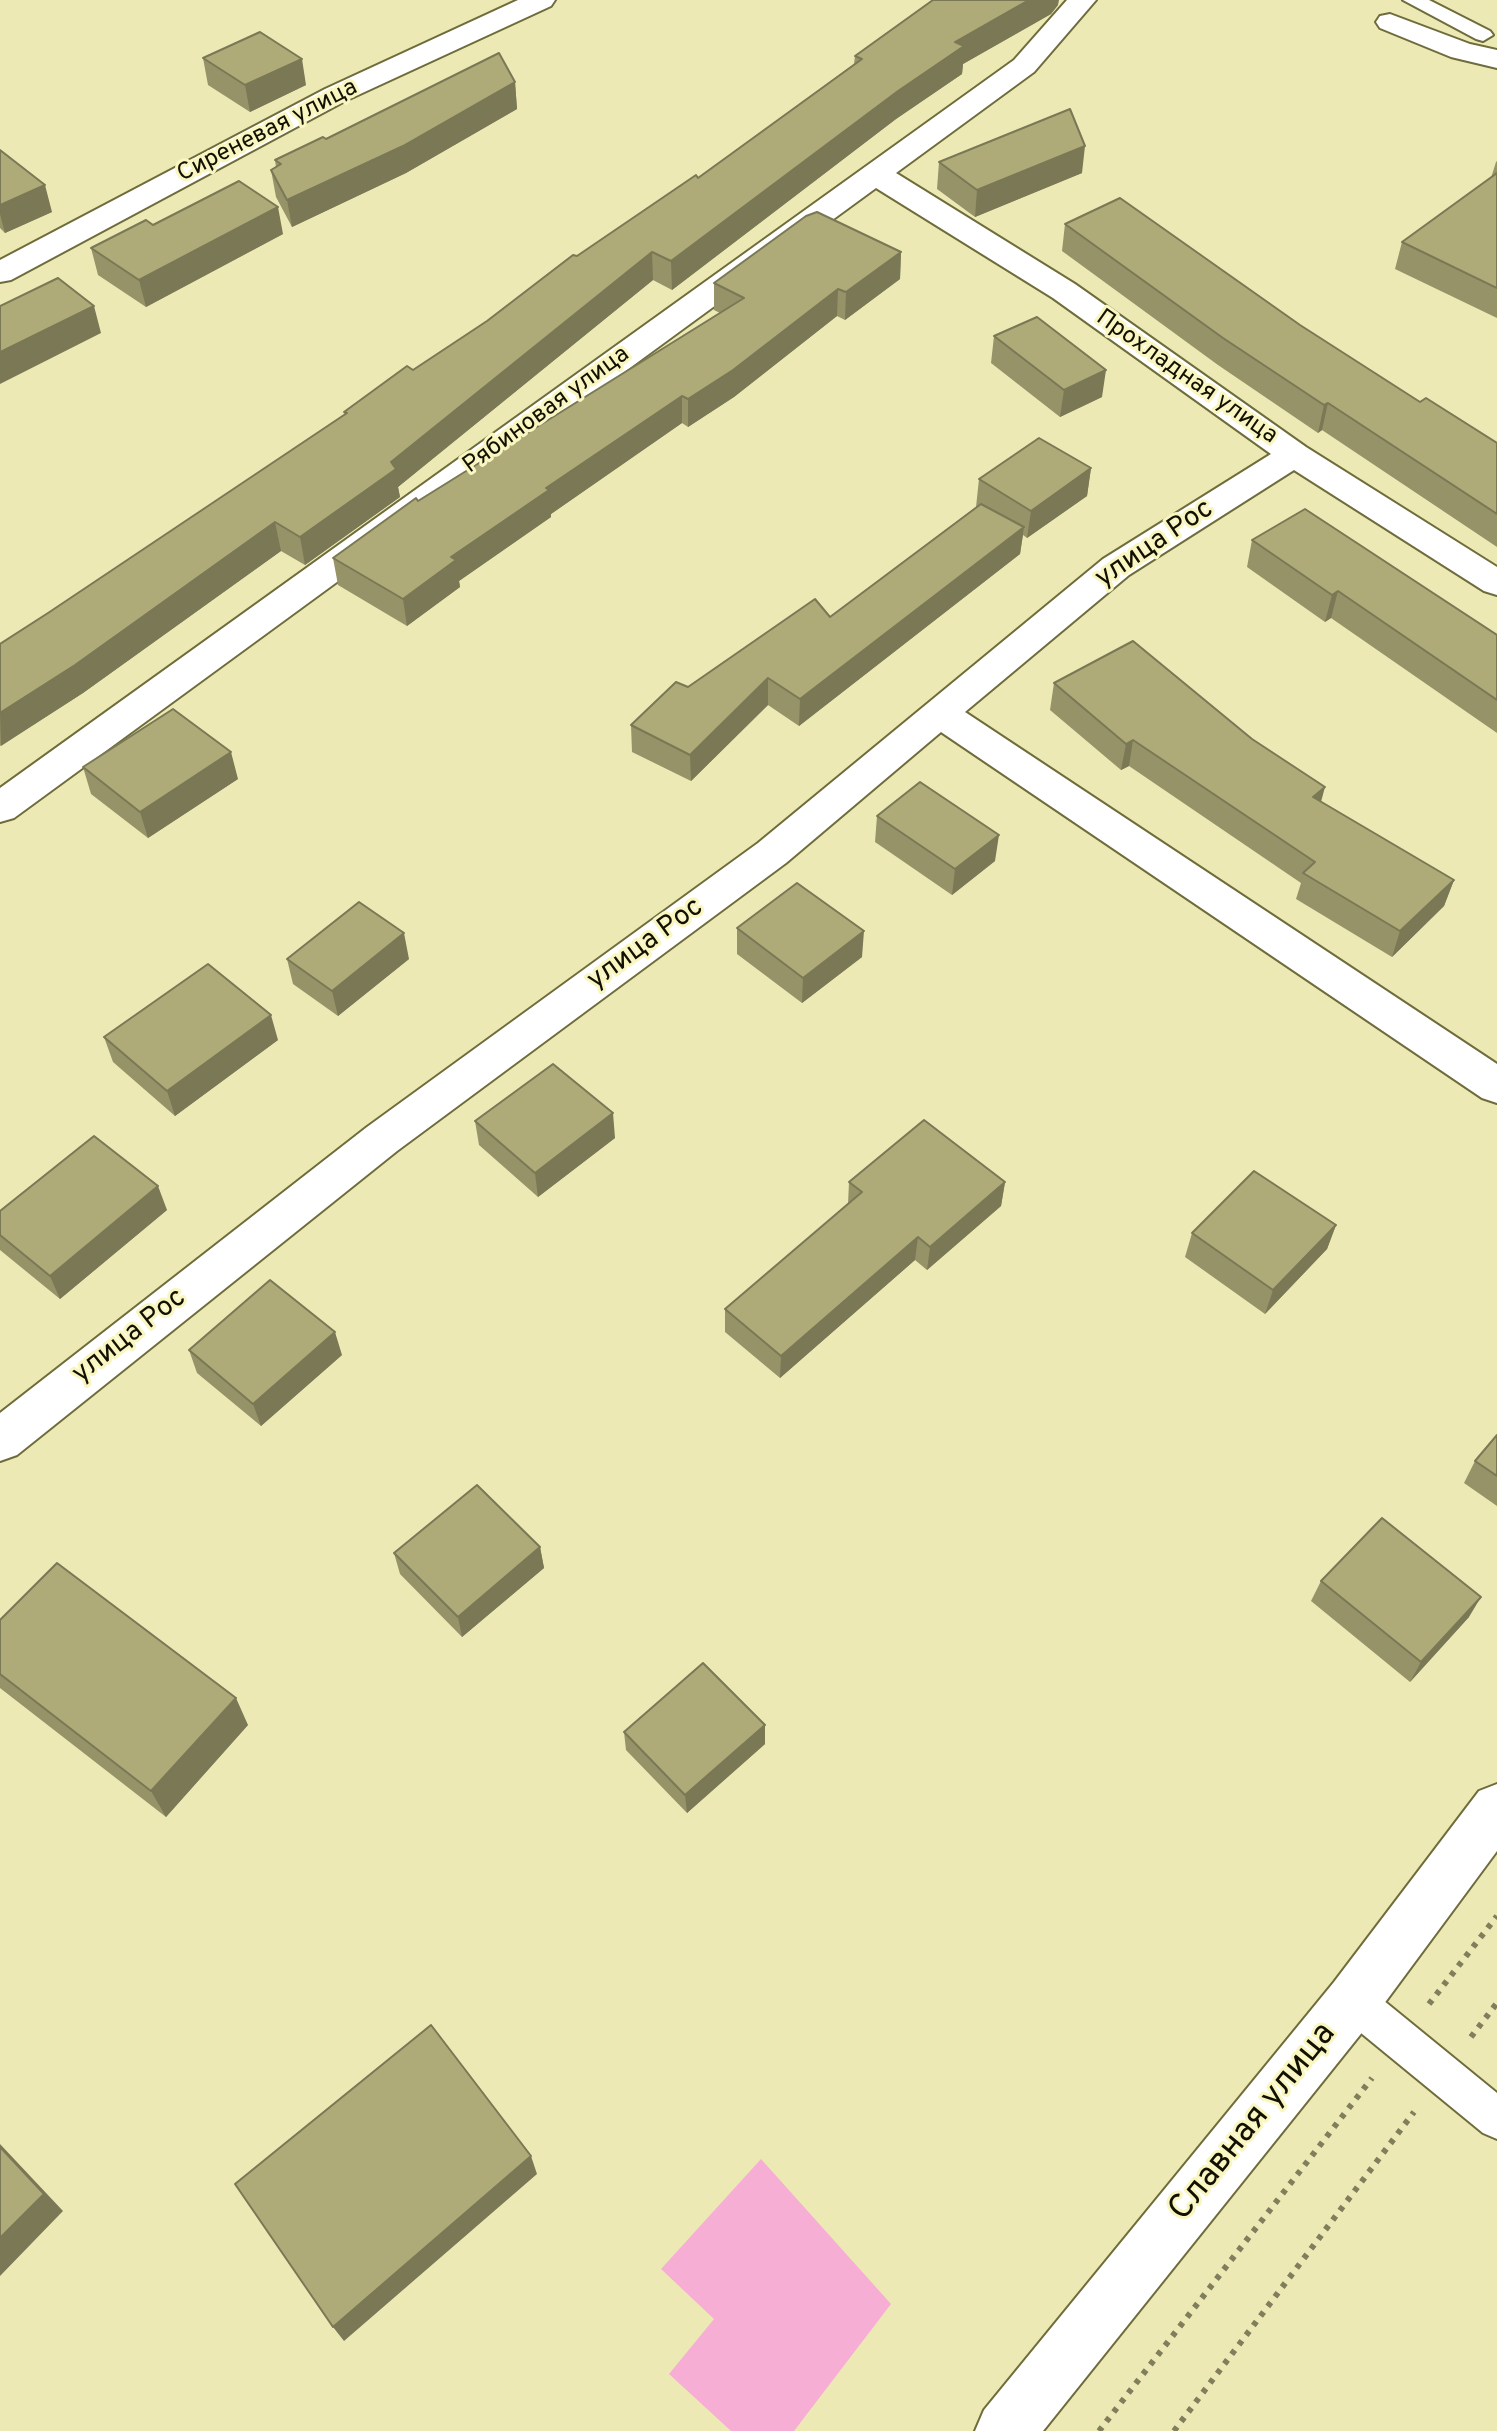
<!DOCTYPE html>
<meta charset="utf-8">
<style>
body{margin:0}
canvas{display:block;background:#ece9b5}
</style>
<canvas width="1497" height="2431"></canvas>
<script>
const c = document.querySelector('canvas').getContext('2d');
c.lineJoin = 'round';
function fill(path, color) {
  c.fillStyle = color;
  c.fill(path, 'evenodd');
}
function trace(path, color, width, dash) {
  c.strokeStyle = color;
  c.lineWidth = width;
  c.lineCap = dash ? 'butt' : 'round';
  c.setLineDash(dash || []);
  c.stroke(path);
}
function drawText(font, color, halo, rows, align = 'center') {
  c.font = font + ' Overpass,sans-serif';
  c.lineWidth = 6;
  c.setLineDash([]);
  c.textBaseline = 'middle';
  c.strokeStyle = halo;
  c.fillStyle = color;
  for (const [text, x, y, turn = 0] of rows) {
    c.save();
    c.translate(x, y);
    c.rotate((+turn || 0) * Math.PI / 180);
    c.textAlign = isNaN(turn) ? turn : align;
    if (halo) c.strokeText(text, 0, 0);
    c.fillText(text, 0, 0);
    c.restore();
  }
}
const green = new Path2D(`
 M761 2159 891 2304 794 2431H731L669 2374 714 2319 661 2269Z`);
const path = new Path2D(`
 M1429 2004 1497 1916
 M1471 2037 1497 2003
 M1099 2431 1372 2078
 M1174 2431 1414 2112`);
const service = new Path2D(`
 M1403 0H1429L1490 31 1493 35 1483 41 1476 39Z
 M1353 1981 1367 1987 1497 2093V2139L1483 2133 1339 2015 1333 2001 1339 1987Z`);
const minor = new Path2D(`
 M518 0H555L551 6 345 101 11 280 0 282V260L325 89Z
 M1067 0H1096L1034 72 896 173 1075 284 1306 447 1497 567V595L1484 591 1294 470 1129 575 965 712 1497 1064V1103L1482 1098 941 732 786 863 397 1151 17 1455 0 1461V1413L367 1127 758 843 1103 559 1271 454 1053 298 876 188 14 818 0 822V788L1014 60Z
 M1390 14 1470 44 1497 50V68L1451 57 1380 28 1376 22 1380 16Z`);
const tertiary = new Path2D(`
 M1497 1784V1851L1372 2020 1043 2431H975L984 2410 1334 1982 1479 1791Z`);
const wall = new Path2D(`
 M1058 5 1051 14 963 64 962 74 896 119 672 290 653 280 398 487 400 497 305 565 281 551 83 693 0 746V644L48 613 345 415 344 412 413 370 487 321 577 256 698 178 854 64 855 56Z
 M203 58 306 85 250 112 208 85Z
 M515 82 517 109 406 173 292 227 276 197 271 170 276 167 275 160 326 139Z
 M0 150 52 212 5 233 0 228Z
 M1497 161V318L1395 269 1402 242 1491 178 1496 162Z
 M939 162 1082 173 975 217 937 189Z
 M1065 224 1300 325 1420 402 1497 443V547L1322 430 1318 433 1218 365 1062 251Z
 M153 225 283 234 146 307 98 275 91 248Z
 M901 252 900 279 845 320 837 316 734 397 688 427 682 423 551 514V517L459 581 460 587 407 626 338 585 333 558 418 501 720 313 714 310V283Z
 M994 336 1102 397 1060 417 991 363Z
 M1091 468 1087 496 1027 538 1023 535 1020 554 799 726 768 705 691 781 632 752 631 725 688 687 830 617 976 507 979 479Z
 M1252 540 1497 635V733L1331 618 1325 622 1247 567Z
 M1054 683 1321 802 1454 880 1444 906 1392 957 1296 899 1301 883 1129 766 1121 770 1050 710Z
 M83 767 238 779 148 838 91 794Z
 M877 816 995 861 952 895 875 842Z
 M737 928 862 957 802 1003 737 954Z
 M287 959H409L338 1016 293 984Z
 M104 1037 278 1040 175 1116 113 1062Z
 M475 1121 615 1138 538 1197 479 1145Z
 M849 1182H1005L1001 1206 927 1270 915 1260 780 1378 725 1332V1309L848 1204Z
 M167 1210 60 1299 0 1250V1211Z
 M1336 1225 1327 1249 1265 1314 1185 1257 1192 1233Z
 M189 1350 342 1355 261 1426 197 1373Z
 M1497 1435V1506L1464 1483 1475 1461Z
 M540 1547 544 1568 462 1637 400 1574 394 1553Z
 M1321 1581 1469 1617 1410 1682 1311 1601Z
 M0 1620 248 1725 166 1817 0 1688Z
 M765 1725V1744L687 1813 626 1750 624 1732Z`);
const shadedWall = new Path2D(`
 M1029 0H1059L1058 5 1051 14 963 64 962 74 896 119 672 290 671 261 955 42Z
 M302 59 306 85 250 112 245 85Z
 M515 82 517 109 406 173 292 227 287 200Z
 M1085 146 1082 173 975 217 977 190Z
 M45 185 52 212 5 233 0 214V205Z
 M278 207 283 234 146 307 139 280Z
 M652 252 653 280 398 487 400 497 305 565 300 537 391 462Z
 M901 252 900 279 845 320 846 292Z
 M838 289 837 316 734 397 688 427V399Z
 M94 306 101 333 0 384V352Z
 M1106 370 1102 397 1060 417 1064 390Z
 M682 396V423L551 514V517L459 581 460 587 407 626 403 599 451 557 546 488Z
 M1328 403 1322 430 1318 433 1324 405Z
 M1091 468 1087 496 1027 538 1031 511Z
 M275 522 281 551 83 693 1 746 0 713Z
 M1024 527 1020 554 799 726 800 699Z
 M1338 591 1331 618 1325 622 1332 595Z
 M768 678V705L691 781 690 755Z
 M1133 740 1129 766 1121 770 1126 744Z
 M231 752 238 779 148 838 140 812Z
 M1325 787 1318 813 1313 797Z
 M999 835 995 861 952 895 955 869Z
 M1454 880 1444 906 1392 957 1400 931Z
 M864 931 862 957 802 1003 803 978Z
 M404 933 409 959 338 1016 332 991Z
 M271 1015 278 1040 175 1116 167 1091Z
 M613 1113 615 1138 538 1197 535 1173Z
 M1005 1182 1001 1206 927 1270 930 1247Z
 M158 1186 167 1210 60 1299 50 1276Z
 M1336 1225 1327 1249 1265 1314 1273 1290Z
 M918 1237 915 1260 780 1378 781 1356Z
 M335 1332 342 1355 261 1426 253 1404Z
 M540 1547 544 1568 462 1637 458 1617Z
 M1481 1597 1469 1617 1410 1682 1421 1662Z
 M236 1698 248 1725 166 1817 151 1791Z
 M765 1725V1744L687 1813 685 1795Z
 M0 2144 63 2211 0 2276Z
 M531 2156 537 2174 344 2341 333 2327Z`);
const building = new Path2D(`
 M933 0H1029L955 42 964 46 898 91 671 261 652 252 391 462 396 469 300 537 275 522 75 665 0 713V644L48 613 347 413 344 412 407 366 413 370 487 321 573 255 577 256 696 175 698 178 862 59 855 56Z
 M260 32 302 59 245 85 203 58Z
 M499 53 515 82 403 146 287 200 271 170 281 164 275 160 323 137 326 139Z
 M1070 109 1085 146 977 190 939 162Z
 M0 150 45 185 0 205Z
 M1497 173V288L1402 242Z
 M239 181 278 207 139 280 91 248 146 220 153 225Z
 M1120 198 1300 325 1420 402 1426 398 1497 443V514L1328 403 1324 405 1223 338 1065 224Z
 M817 212 901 252 846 292 838 289 733 370 688 399 682 396 546 488 549 490 451 557 456 560 403 599 333 558 416 498 418 501 744 298 714 283 806 216Z
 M58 278 94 306 0 352V306Z
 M1037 317 1106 370 1064 390 994 336Z
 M1039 438 1091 468 1031 511 979 479Z
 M981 504 1024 527 800 699 768 678 690 755 631 725 676 682 688 687 815 599 830 617Z
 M1305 509 1497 635V700L1338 591 1332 595 1252 540Z
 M1133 641 1252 739 1325 787 1313 797 1454 880 1400 931 1303 873 1315 862 1133 740 1126 744 1054 683Z
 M173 709 231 752 140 812 83 767Z
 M920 782 999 835 955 869 877 816Z
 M797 883 864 931 803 978 737 928Z
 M359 902 404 933 332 991 287 959Z
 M208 964 271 1015 167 1091 104 1037Z
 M553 1064 613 1113 535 1173 475 1121Z
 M924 1120 1005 1182 930 1247 918 1237 781 1356 725 1309 862 1192 849 1182Z
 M94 1136 158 1186 50 1276 0 1235V1211Z
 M1254 1171 1336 1225 1273 1290 1192 1233Z
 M270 1280 335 1332 253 1404 189 1350Z
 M1497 1435V1476L1475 1461Z
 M477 1485 540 1547 458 1617 394 1553Z
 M1382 1518 1481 1597 1421 1662 1321 1581Z
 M57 1563 236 1698 151 1791 0 1674V1620Z
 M703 1663 765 1725 685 1795 624 1732Z
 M431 2025 531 2156 333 2327 235 2184Z
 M0 2147 44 2194 0 2238Z`);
const farStreetnames = [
 ["Сиреневая улица",268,132,-27],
 ["Прохладная улица",1186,378,35],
 ["Рябиновая улица",547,411,-36]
];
const streetNames = [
 ["улица Рос",1155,545,-34],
 ["улица Рос",646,945,-36],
 ["улица Рос",130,1337,-38]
];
const nearStreetnames = [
 ["Славная улица",1254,2123,-51]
];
fill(green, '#f6aed5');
trace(service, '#6f6c3c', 4);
trace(minor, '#6f6c3c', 4);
trace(tertiary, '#6f6c3c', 4);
trace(path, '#817e5c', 6, [5, 7]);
fill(service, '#fff');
fill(minor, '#fff');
fill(tertiary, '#fff');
fill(wall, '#969368');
fill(shadedWall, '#7a7855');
fill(building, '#aeab79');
trace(building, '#7a7855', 2);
drawText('24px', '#121101', '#f9f6c2', farStreetnames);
drawText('28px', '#121101', '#f9f6c2', streetNames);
drawText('34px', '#121101', '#f9f6c2', nearStreetnames);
</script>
